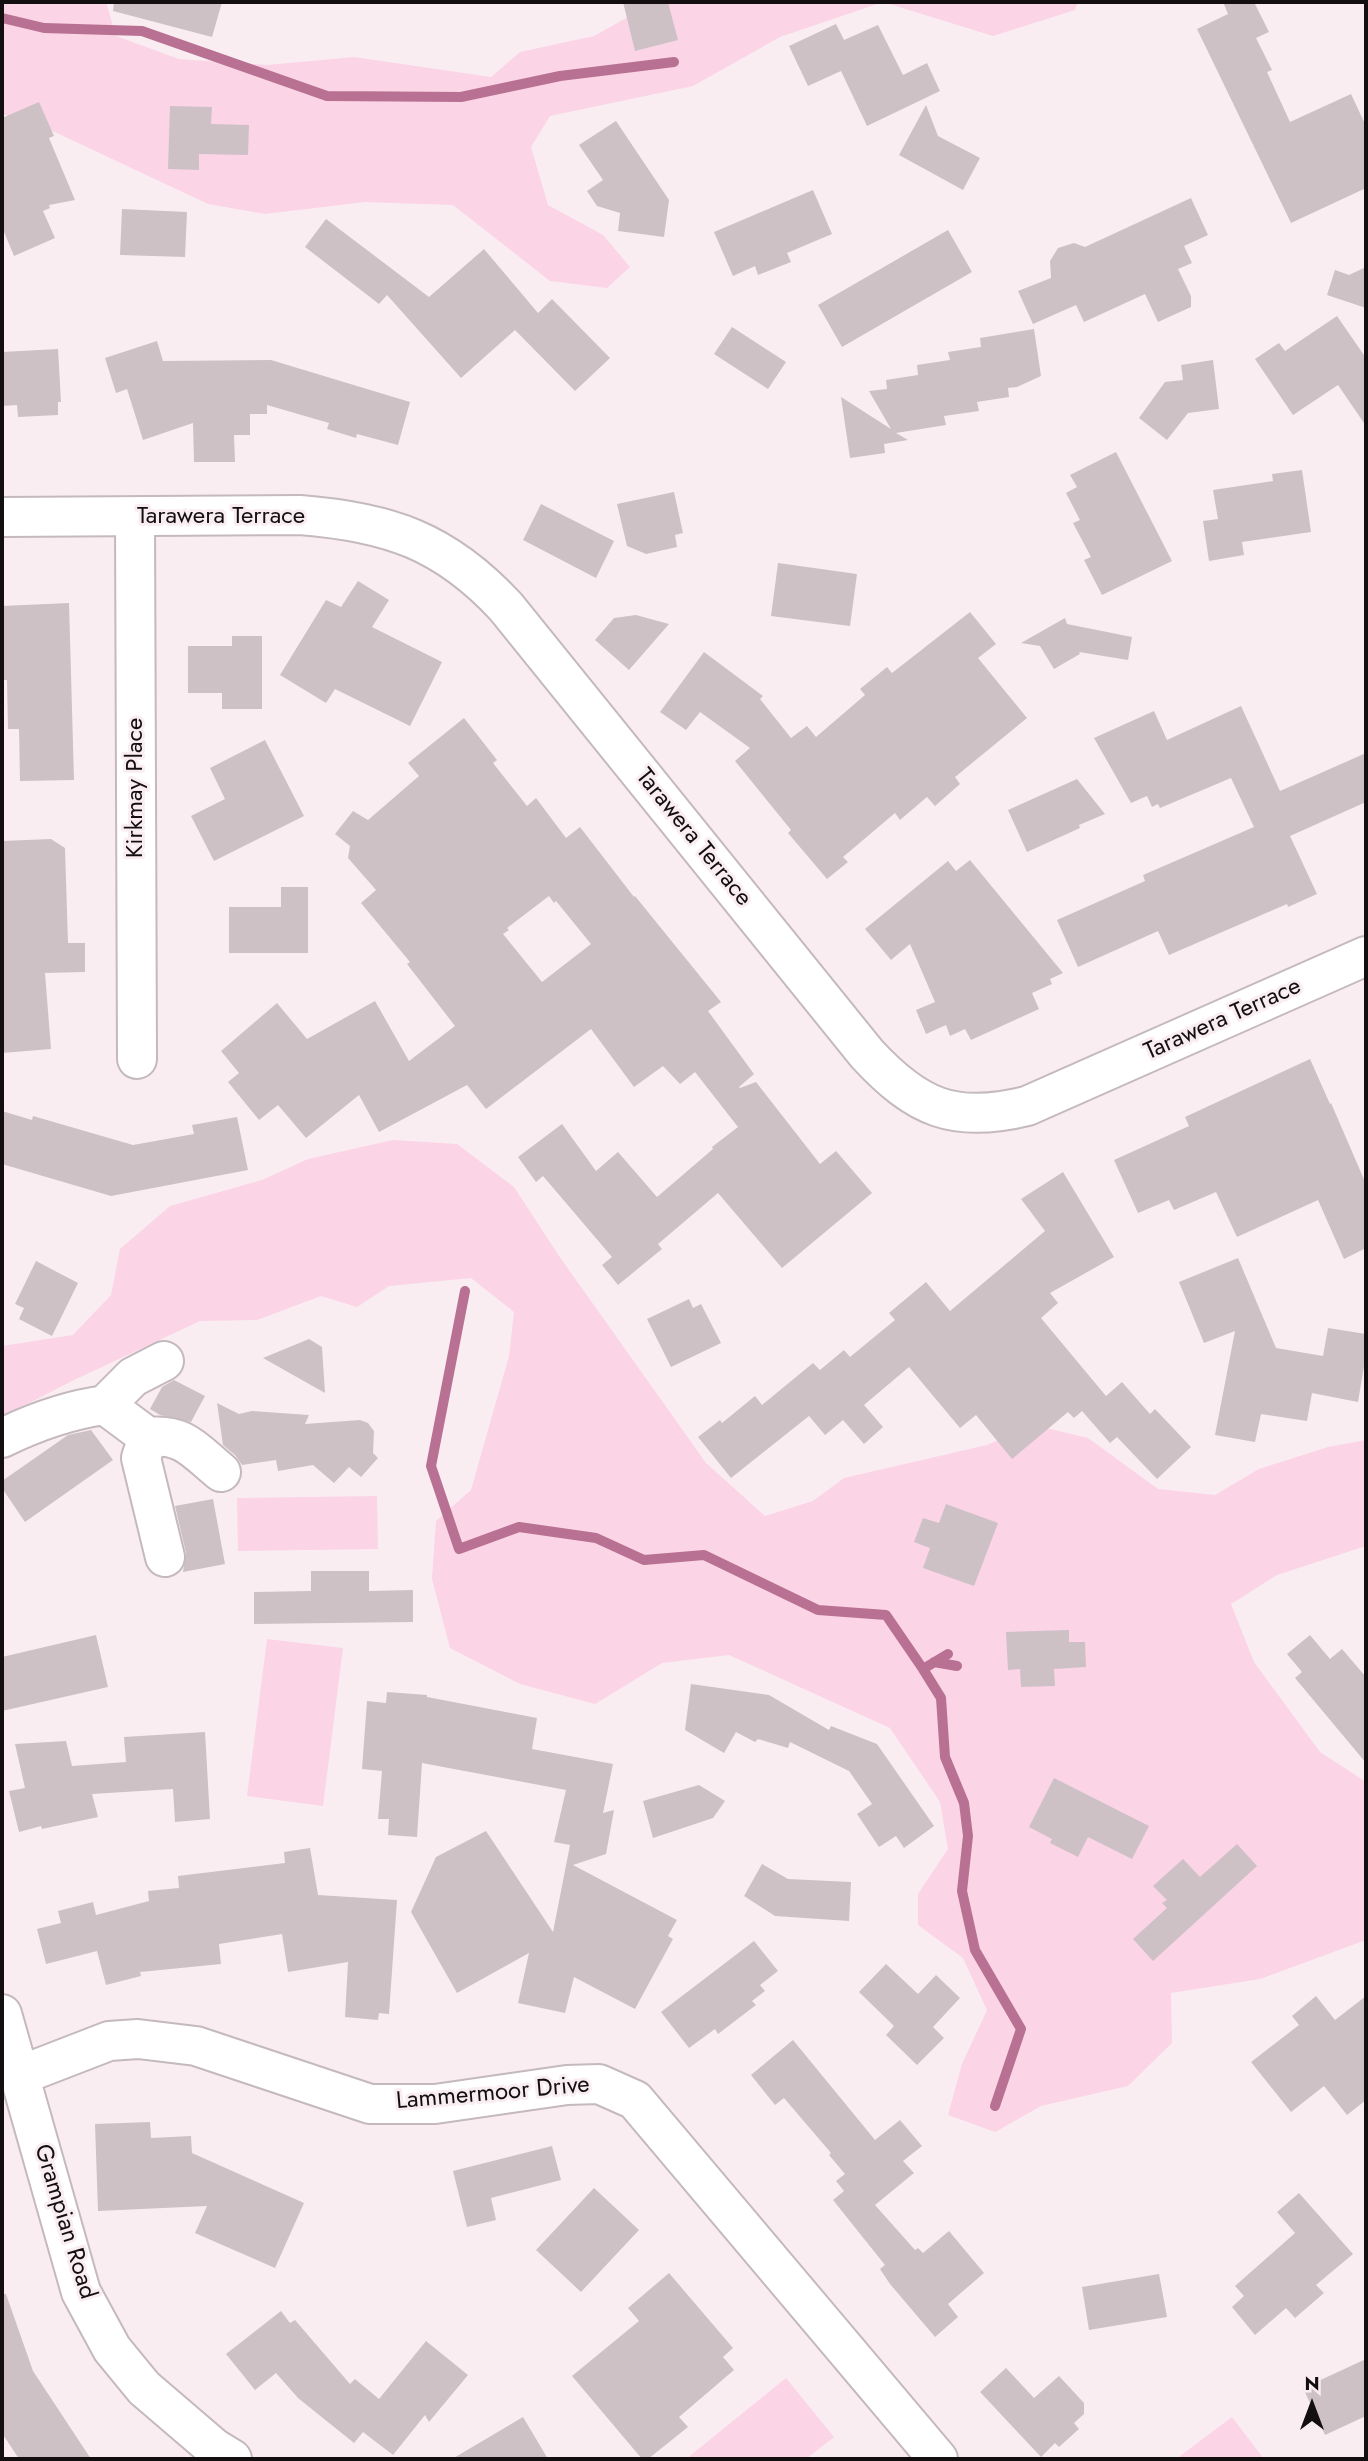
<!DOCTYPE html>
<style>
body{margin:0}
#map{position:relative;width:1368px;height:2461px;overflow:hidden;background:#faedf2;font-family:Jost,sans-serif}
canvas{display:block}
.frame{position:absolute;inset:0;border:4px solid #130f11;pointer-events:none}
.north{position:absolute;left:1277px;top:2370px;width:70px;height:70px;-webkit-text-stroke:5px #faedf2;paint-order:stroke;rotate:0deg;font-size:19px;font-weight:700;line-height:28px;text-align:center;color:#130f11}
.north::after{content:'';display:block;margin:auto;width:24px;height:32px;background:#130f11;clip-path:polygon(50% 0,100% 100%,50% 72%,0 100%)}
</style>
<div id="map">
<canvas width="1368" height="2461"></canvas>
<div class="frame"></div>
<div class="north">N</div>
</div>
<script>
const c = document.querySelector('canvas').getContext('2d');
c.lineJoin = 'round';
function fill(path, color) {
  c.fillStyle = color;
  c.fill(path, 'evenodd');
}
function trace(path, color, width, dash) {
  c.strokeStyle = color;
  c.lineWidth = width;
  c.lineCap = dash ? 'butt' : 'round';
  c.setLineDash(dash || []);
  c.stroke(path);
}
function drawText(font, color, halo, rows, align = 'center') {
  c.font = font + ' Jost,sans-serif';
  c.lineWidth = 6;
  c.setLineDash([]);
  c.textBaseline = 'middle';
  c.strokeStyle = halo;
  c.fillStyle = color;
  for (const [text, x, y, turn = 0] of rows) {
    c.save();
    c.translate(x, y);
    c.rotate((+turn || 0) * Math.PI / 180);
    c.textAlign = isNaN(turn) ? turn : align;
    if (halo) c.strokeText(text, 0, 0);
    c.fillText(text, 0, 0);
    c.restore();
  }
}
const green = new Path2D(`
 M2 2H106L116 36 179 59 267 65 354 57 491 77 520 52 594 36 655 2H1078L1075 10 993 36 883 2 780 37 693 86 550 116 531 147 548 205 603 235 630 267 607 288 550 281 453 205 365 202 265 214 208 204 42 126 2 114Z
 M393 1140 457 1144 514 1187 559 1256 706 1463 765 1516 813 1501 844 1478 987 1445 1033 1425 1088 1438 1158 1489 1215 1495 1259 1469 1328 1447 1366 1440V1546L1277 1575 1231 1604 1254 1662 1320 1752 1366 1782V1940L1260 1979 1171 1993 1172 2043 1128 2086 1041 2106 995 2132 948 2115 962 2064 987 2010 963 1958 918 1925V1894L948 1849 940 1802 890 1728 729 1655 662 1663 595 1704 520 1684 450 1648 432 1579 436 1521 471 1490 509 1356 514 1312 471 1278 389 1286 357 1307 321 1296 257 1320 200 1321 72 1381 2 1417V1346L73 1335 111 1295 120 1249 170 1206 262 1180 308 1159Z
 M377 1496 378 1549 238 1551 237 1498Z
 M267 1639 343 1648 323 1806 247 1796Z
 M786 2378 834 2437 806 2459H686Z
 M1232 2417 1264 2459H1176Z`);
const stream = new Path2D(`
 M2 18 44 28 142 31 327 96 461 97 560 76 674 62
 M465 1291 431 1466 459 1549 519 1527 596 1538 644 1560 704 1555 818 1610 886 1615 923 1669 948 1654
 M934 1662 957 1666
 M923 1669 941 1698 945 1757 964 1803 968 1836 962 1891 975 1950 1021 2029 995 2106`);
const building = new Path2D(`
 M114 2H222L212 37 113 11Z
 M623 2H668L678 40 635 51Z
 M1223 2H1254L1269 32 1256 38 1272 70 1267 72 1290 122 1351 94 1366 126V188L1291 223 1197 29 1228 14Z
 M836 24 844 40 878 25 903 75 927 63 940 91 867 126 841 71 808 86 789 46Z
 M39 102 54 136 49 138 75 200 49 205 50 208 43 211 55 238 14 256 2 227V118Z
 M926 105 938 136 980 158 963 190 899 155Z
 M170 106 212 107 211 124 249 125 248 155 199 154V170L168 169Z
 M616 121 669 200 664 237 618 231 620 213 597 206 587 191 603 180 579 145Z
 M813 190 832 234 787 253 791 262 758 275 755 266 733 276 714 232Z
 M1191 198 1208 235 1184 246 1192 263 1178 269 1191 296V307L1158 322 1145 294 1084 322 1076 305 1033 324 1018 291 1051 278 1050 261 1058 248 1074 243 1085 247Z
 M122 209 187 212 185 257 120 255Z
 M326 219 429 297 484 249 538 313 552 299 610 358 575 391 515 330 461 378 387 295 379 304 305 247Z
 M948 230 972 272 842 347 818 305Z
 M1366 267V308L1327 295 1335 270 1349 275Z
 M1337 316 1366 358V426L1338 385 1293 415 1255 359 1279 343 1285 351Z
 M732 327 786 362 768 389 714 354Z
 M1034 329 1041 376 1017 387 1008 388 1009 397 977 402 979 411 944 416 946 425 896 433 908 440 884 444 885 453 850 458 841 397 891 429 869 391 887 389 886 380 918 375 917 365 950 360 948 352 981 347 980 338Z
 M157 341 163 361 271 360 410 402 398 445 357 434 356 438 327 429 329 423 267 405V414H250V435H234L235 462H194L193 423 143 440 127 389 116 393 105 358Z
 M58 349 61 402H58V415L18 417 17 405 2 406V352Z
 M1213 360 1219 409 1188 413 1167 440 1139 418 1165 382 1183 380 1181 365Z
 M1116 452 1172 561 1102 595 1084 560 1091 557 1073 523 1080 520 1066 493 1077 487 1070 475Z
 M1302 470 1311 532 1242 542 1244 555 1209 561 1203 521 1218 519 1213 490 1273 481 1272 474Z
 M674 492 683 533 675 535 677 547 646 554 627 546 617 504Z
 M541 504 614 541 596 578 523 540Z
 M778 563 857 574 850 626 771 616Z
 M358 581 389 600 372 627 442 662 410 726 335 689 326 703 280 675 326 600 341 607Z
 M69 603 74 780 20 781 19 729H8L7 680H2V606Z
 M970 612 996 644 978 658 1027 718 955 777 960 784 935 806 927 797 900 820 895 813 843 857 848 862 827 879 788 833 791 830 735 761 750 748 700 712 686 730 660 712 704 652 763 696 760 699 791 738 807 726 816 737 865 695 860 689 887 667 892 673Z
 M636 615 669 624 629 670 595 640 614 618Z
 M1065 618 1067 624 1132 637 1128 660 1079 652 1080 654 1054 669 1040 646 1021 643Z
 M232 636H262V709H222V693H188V646H232Z
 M1241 706 1280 791 1366 753V802L1290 836 1317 894 1288 907 1287 904 1169 955 1158 931 1078 967 1057 920 1145 881 1143 875 1254 827 1231 778 1160 808 1158 804 1152 807 1147 796 1131 803 1094 738 1154 711 1167 740Z
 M464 718 497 760 493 763 527 806 536 798 566 838 580 827 634 897 635 896 721 1002 708 1011 754 1074 739 1087 740 1088 756 1082 820 1164 836 1151 872 1193 782 1268 718 1193 658 1244 662 1249 618 1285 602 1265 612 1257 543 1176 536 1182 518 1157 562 1124 596 1171 618 1152 657 1197 713 1149 712 1147 738 1127 695 1072 680 1084 663 1066 634 1087 591 1029 486 1109 467 1085 379 1132 359 1095 306 1138 278 1105 259 1120 228 1082 239 1073 221 1051 277 1003 307 1039 375 1001 409 1061 455 1026 407 964 410 962 361 903 376 890 348 858 350 846 335 834 353 811 368 820 419 776 408 763ZM549 896 554 903 556 901 591 944 542 982 503 934 509 930 507 928Z
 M265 740 304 816 214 861 191 816 225 799 210 768Z
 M1077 779 1105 814 1079 825 1080 828 1027 852 1008 810Z
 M51 839 65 848 68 943H85V972L45 973 51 1049 2 1053V841Z
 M970 860 1063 973 1050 979 1052 984 1032 993 1039 1009 971 1040 965 1029 950 1036 946 1025 926 1034 916 1010 935 1002 910 944 891 960 865 929 948 861 956 871Z
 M281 887H308V953H229V907H281Z
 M1310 1059 1330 1104 1331 1103 1366 1184V1248L1344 1259 1318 1200 1237 1237 1216 1192 1174 1210 1169 1200 1138 1213 1114 1160 1189 1126 1185 1117Z
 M2 1111 32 1120 33 1116 133 1145 194 1134 192 1125 237 1117 248 1170 111 1196 2 1164Z
 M1063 1172 1114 1257 1050 1293 1058 1303 1041 1318 1106 1396 1122 1382 1150 1414 1155 1409 1191 1447 1157 1479 1117 1437 1110 1443 1082 1411 1074 1418 1068 1412 1012 1459 976 1415 960 1428 909 1367 864 1405 883 1427 864 1444 843 1420 825 1435 809 1416 731 1478 698 1437 720 1420 722 1423 755 1396 762 1405 813 1363 820 1370 844 1350 850 1357 895 1320 889 1313 926 1282 950 1311 1045 1231 1021 1199Z
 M1238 1258 1276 1348 1323 1356 1328 1328 1366 1334V1354L1358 1402 1312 1393 1307 1421 1261 1414 1255 1442 1215 1435 1235 1331 1204 1343 1179 1282Z
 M36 1261 78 1283 52 1336 19 1319 24 1308 15 1304Z
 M689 1299 693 1308 701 1304 721 1343 671 1367 647 1319Z
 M309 1339 322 1347 325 1393 263 1358Z
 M174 1380 205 1396 191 1422 160 1415 150 1409 162 1387Z
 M217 1403 239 1414 252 1411 309 1415 305 1424 360 1420 368 1423 374 1431 373 1453 378 1458 361 1477 349 1467 334 1483 313 1465 278 1471 276 1460 242 1465 235 1455 223 1445Z
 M91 1430 113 1460 25 1522 2 1488V1481L68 1435Z
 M213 1499 225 1564 183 1572 186 1553 175 1506Z
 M946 1504 998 1523 974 1586 923 1568 930 1548 914 1542 923 1518 939 1523Z
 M311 1571H369V1591L413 1590V1622L254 1624V1592L311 1591Z
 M1069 1630V1642H1085L1086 1667 1054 1669 1055 1686 1021 1687 1020 1669 1008 1670 1006 1632Z
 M96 1635 108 1687 2 1711V1657Z
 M1310 1635 1330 1659 1342 1649 1366 1677V1763L1295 1678 1302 1672 1287 1654Z
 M691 1684 769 1695 829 1730 831 1726 877 1744 934 1826 904 1848 896 1836 879 1847 857 1814 872 1804 849 1771 790 1742 788 1748 758 1739 755 1742 736 1732 724 1753 685 1730Z
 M387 1692 427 1695V1697L537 1718 532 1749 613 1764 603 1813 614 1810 606 1854 573 1865 677 1920 668 1936 673 1939 635 2009 574 1977 565 2013 518 2003 529 1953 457 1993 411 1912 436 1857 486 1831 553 1932 570 1845 554 1842 566 1790 422 1763 417 1837 388 1835 389 1819H378L382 1771 362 1769 367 1701 386 1703Z
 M205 1732 210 1819 175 1822 173 1789 92 1794 98 1817 42 1829 41 1826 19 1832 9 1791 25 1788 15 1744 66 1741 72 1766 126 1762 124 1737Z
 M1054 1778 1149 1826 1132 1859 1088 1837 1078 1857 1050 1843 1052 1839 1029 1827Z
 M699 1785 725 1801 713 1818 653 1838 643 1801Z
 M1237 1844 1257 1866 1153 1961 1133 1939 1167 1908 1162 1903 1167 1900 1153 1886 1183 1859 1200 1877Z
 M310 1848 318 1895 397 1900 389 2014 379 2013 378 2020 345 2017 348 1962 288 1972 282 1934 219 1944 221 1964 140 1972 141 1976 106 1985 97 1951 46 1964 37 1929 61 1923 58 1911 93 1902 96 1915 149 1901 148 1891 179 1888 178 1876 285 1863 284 1852Z
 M762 1864 788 1879 851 1882 849 1921 775 1916 744 1896Z
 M754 1941 778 1971 760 1985 765 1991 752 2001 756 2005 718 2034 715 2029 689 2048 661 2012Z
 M886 1964 918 1994 936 1975 960 1998 933 2027 944 2038 917 2065 886 2035 894 2026 859 1992Z
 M1316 1996 1335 2020 1366 1996V2100L1347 2115 1324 2086 1291 2112 1251 2062 1299 2025 1292 2016Z
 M793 2040 875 2140 900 2120 922 2146 903 2161 914 2173 875 2205 915 2250 918 2248 923 2253 949 2231 984 2273 948 2304 958 2317 935 2337 890 2284 880 2269 885 2265 833 2200 844 2191 836 2181 845 2174 829 2155 831 2153 784 2098 775 2105 751 2075Z
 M150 2122 151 2138 191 2136 192 2153 304 2203 275 2268 195 2233 207 2206 98 2211 95 2124Z
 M552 2146 561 2180 491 2198 496 2220 467 2227 453 2171Z
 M594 2188 639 2230 581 2292 536 2250Z
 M1299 2193 1353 2254 1316 2285 1324 2293 1295 2318 1286 2308 1255 2335 1232 2307 1244 2296 1235 2286 1295 2233 1277 2212Z
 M669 2273 733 2348 723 2357 734 2370 679 2417 688 2427 648 2459H642L572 2376 639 2321 628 2308Z
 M1159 2274 1167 2317 1089 2330 1082 2287Z
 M2 2294H6L33 2371 91 2459H19L2 2433Z
 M281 2311 290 2323 295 2320 350 2384 355 2379 379 2399 426 2341 468 2375 429 2422 425 2415 393 2455 363 2432 354 2443 298 2398 276 2373 255 2390 226 2354Z
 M1366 2359V2416L1325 2435 1303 2388Z
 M1006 2368 1034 2398 1059 2376 1084 2403V2414L1074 2423 1079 2429 1059 2447 1055 2443 1041 2457 980 2392Z
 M523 2417 548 2459H452Z`);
const minor = new Path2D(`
 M2 517 300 515C389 522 445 541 506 607L867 1054C917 1108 954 1124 1027 1106L1366 956
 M135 518 137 1059
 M105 1405 133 1377 164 1361
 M148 1437 141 1458 165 1557
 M2 1438C35 1422 68 1410 105 1405L148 1437C184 1433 195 1451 221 1472
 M2 2014 81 2292 112 2349 144 2388 214 2448 232 2459
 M21 2075 109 2041 138 2039 196 2046 370 2104H435L567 2085 599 2084 635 2100 938 2459`);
const streetNames = [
 ["Tarawera Terrace",221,517],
 ["Kirkmay Place",136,788,-90],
 ["Tarawera Terrace",693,838,51],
 ["Tarawera Terrace",1223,1020,-24],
 ["Lammermoor Drive",493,2094,-5],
 ["Grampian Road",64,2222,73]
];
fill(green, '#fbd4e5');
trace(stream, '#b87192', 10);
fill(building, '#cdc1c6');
trace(minor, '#c4b9bd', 42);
trace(minor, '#fff', 38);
drawText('24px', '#130f11', '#faedf2', streetNames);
</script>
